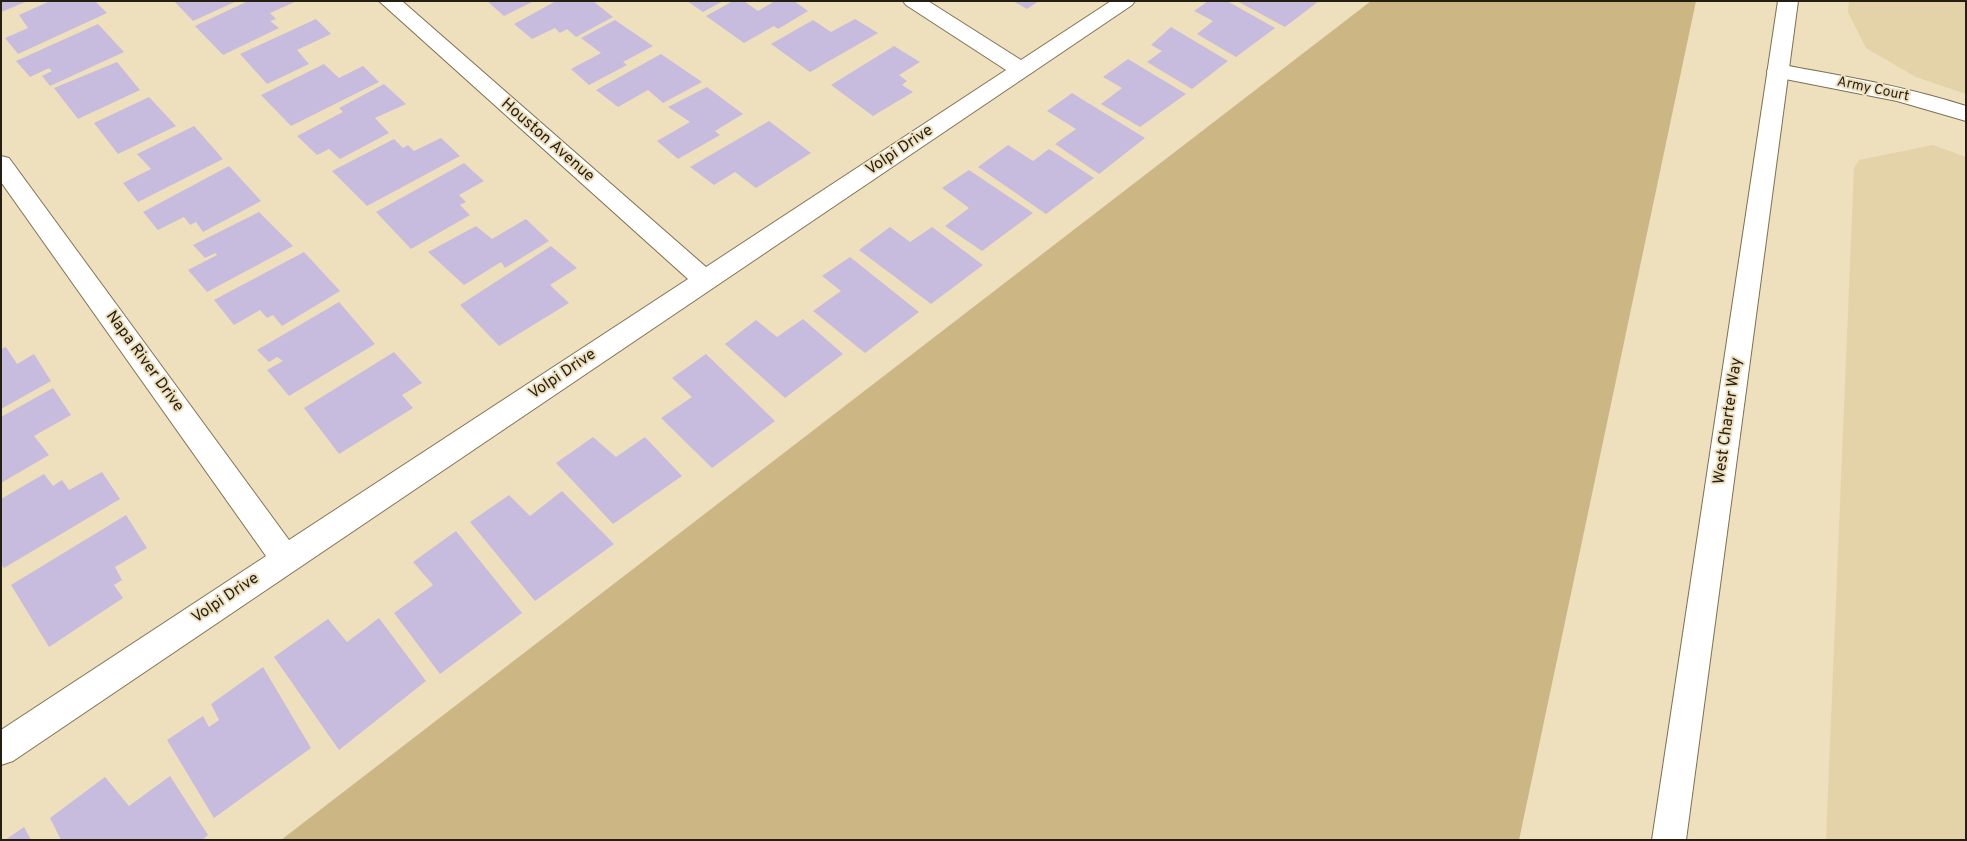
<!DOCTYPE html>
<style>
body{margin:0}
#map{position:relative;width:1967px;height:841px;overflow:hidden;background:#eedfbd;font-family:Overpass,sans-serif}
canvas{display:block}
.frame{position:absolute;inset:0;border:2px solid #251f12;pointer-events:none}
</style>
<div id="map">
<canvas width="1967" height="841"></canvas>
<div class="frame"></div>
</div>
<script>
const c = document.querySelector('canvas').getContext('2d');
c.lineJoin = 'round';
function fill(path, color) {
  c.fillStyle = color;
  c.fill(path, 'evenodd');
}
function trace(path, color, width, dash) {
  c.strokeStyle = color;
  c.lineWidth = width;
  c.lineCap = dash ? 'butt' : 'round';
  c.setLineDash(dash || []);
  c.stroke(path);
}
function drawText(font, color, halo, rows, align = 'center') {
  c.font = font + ' Overpass,sans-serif';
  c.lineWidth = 4;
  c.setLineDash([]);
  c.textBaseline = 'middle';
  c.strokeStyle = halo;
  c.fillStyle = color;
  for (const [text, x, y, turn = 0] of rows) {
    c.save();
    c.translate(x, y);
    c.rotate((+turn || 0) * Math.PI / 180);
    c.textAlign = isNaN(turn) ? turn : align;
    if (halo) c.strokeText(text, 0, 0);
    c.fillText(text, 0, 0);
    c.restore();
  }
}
const built = new Path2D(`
 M1849 1H1966V94L1916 77 1866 48 1848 12Z
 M1933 145 1966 157V840H1826L1854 168 1859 160Z`);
const green = new Path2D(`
 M1371 1H1696L1519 840H281Z`);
const building = new Path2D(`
 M1 1H28L1 12Z
 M50 1H95L107 13 18 54 5 38 28 28 19 15Z
 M174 1H237L193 21Z
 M248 1H297L270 13 276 19 270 21 279 28 223 55 195 26Z
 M487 1H534L504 16Z
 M556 1H593L613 17 576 37 567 29 560 33 555 28 532 39 514 24Z
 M687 1H723L703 12Z
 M733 1H744L758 11 775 1H794L808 11 778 29 774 26 744 43 706 16Z
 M1013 1H1039L1027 9Z
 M1208 1H1227L1275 28 1236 57 1197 34 1213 21 1194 11Z
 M1237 1H1319L1285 27Z
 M316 19 331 34 297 50 309 64 267 84 240 54Z
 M855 19 878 33 810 72 771 44 813 20 831 32Z
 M615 20 653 46 623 62 627 65 589 85 571 69 601 53 581 38Z
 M98 24 124 52 50 86 42 76 52 71 49 68 30 77 16 61Z
 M1171 27 1228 61 1192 89 1147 62 1162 51 1151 45Z
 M894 46 920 62 899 75 907 81 902 85 913 92 873 116 831 85Z
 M661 54 702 82 663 103 648 90 618 107 596 90Z
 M1128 59 1186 94 1140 127 1101 104 1122 88 1103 77Z
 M117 62 140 90 78 119 54 88Z
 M324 64 339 78 363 66 379 82 291 126 261 95Z
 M384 84 406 104 375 118 389 133 340 159 329 149 317 155 297 136 343 112 339 108Z
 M707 87 743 114 715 131 720 135 678 159 657 141 690 122 668 107Z
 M1072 93 1145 138 1099 174 1055 144 1076 129 1047 111Z
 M149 97 176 126 118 154 94 123Z
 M769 121 811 153 756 188 735 172 714 185 690 167Z
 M194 126 223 159 138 202 123 183 151 169 137 154Z
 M441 138 460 156 367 206 332 171 394 139 403 148 408 145 414 151Z
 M1008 145 1033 161 1049 149 1094 178 1046 214 978 167Z
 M464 163 484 181 459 195 466 202 460 205 470 215 411 249 376 212Z
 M229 166 261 201 203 232 196 222 190 225 184 217 158 230 143 212Z
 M969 170 1033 213 982 251 945 226 969 208 942 188Z
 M259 212 293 246 207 292 188 270 217 255 215 253 205 258 193 245Z
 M526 219 549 241 505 268 501 262 464 285 428 252 476 226 492 239Z
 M890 227 910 242 932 227 983 265 931 304 859 250Z
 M551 246 577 268 550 285 569 303 499 346 460 305Z
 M304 252 340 291 282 326 273 315 267 318 260 310 234 325 214 300Z
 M850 257 919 312 865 353 813 311 841 291 822 276Z
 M339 302 375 344 289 396 267 370 283 361 277 357 269 362 257 350Z
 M803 319 843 354 785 398 725 344 756 320 777 337Z
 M6 347 17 364 34 354 51 381 1 409V349Z
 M394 352 422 383 402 395 413 408 339 454 304 408Z
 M706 354 775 421 712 468 661 418 692 397 672 378Z
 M53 388 71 415 34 436 49 455 1 483V417Z
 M593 437 616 457 645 437 682 476 613 524 556 463Z
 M102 472 120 499 4 568 1 564V499L44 474 53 486 62 480 69 490Z
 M562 491 614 544 535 601 470 522 509 495 530 516Z
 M126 515 147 548 115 567 122 580 114 585 123 598 49 647 11 585Z
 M456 531 522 613 440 674 394 613 433 585 413 562Z
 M379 618 426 681 339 750 274 657 328 619 347 642Z
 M263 667 311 748 214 818 167 740 203 716 209 727 219 720 211 704Z
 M170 776 208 835 202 840H61L50 818 105 777 129 806Z
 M24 827 31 840H5Z`);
const minor = new Path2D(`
 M379 1H402L706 267 1006 70 906 5 903 1H928L1021 60 1111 1H1135L1132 5 13 761 1 765V730L266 556 1 182V156L9 158 289 540 688 279Z
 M1778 64C1841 76 1905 86 1966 106V121L1897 101 1770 76 1767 71 1770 66Z`);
const trunk = new Path2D(`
 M1778 1H1798L1686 840H1652Z`);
const farStreetnames = [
 ["Army Court",1873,90,12]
];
const streetNames = [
 ["Houston Avenue",547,141,41],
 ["Volpi Drive",900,151,-34],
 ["Napa River Drive",144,362,54],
 ["Volpi Drive",563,375,-34],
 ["West Charter Way",1729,421,-82],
 ["Volpi Drive",226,599,-34]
];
fill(built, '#e4d2a9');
fill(green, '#ccb683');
fill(building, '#c8bcde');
trace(minor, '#7e7152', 2);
trace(trunk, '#7e7152', 2);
fill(minor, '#fff');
fill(trunk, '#fff');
drawText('14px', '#251f12', '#eedfbd', farStreetnames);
drawText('16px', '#251f12', '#eedfbd', streetNames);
</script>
